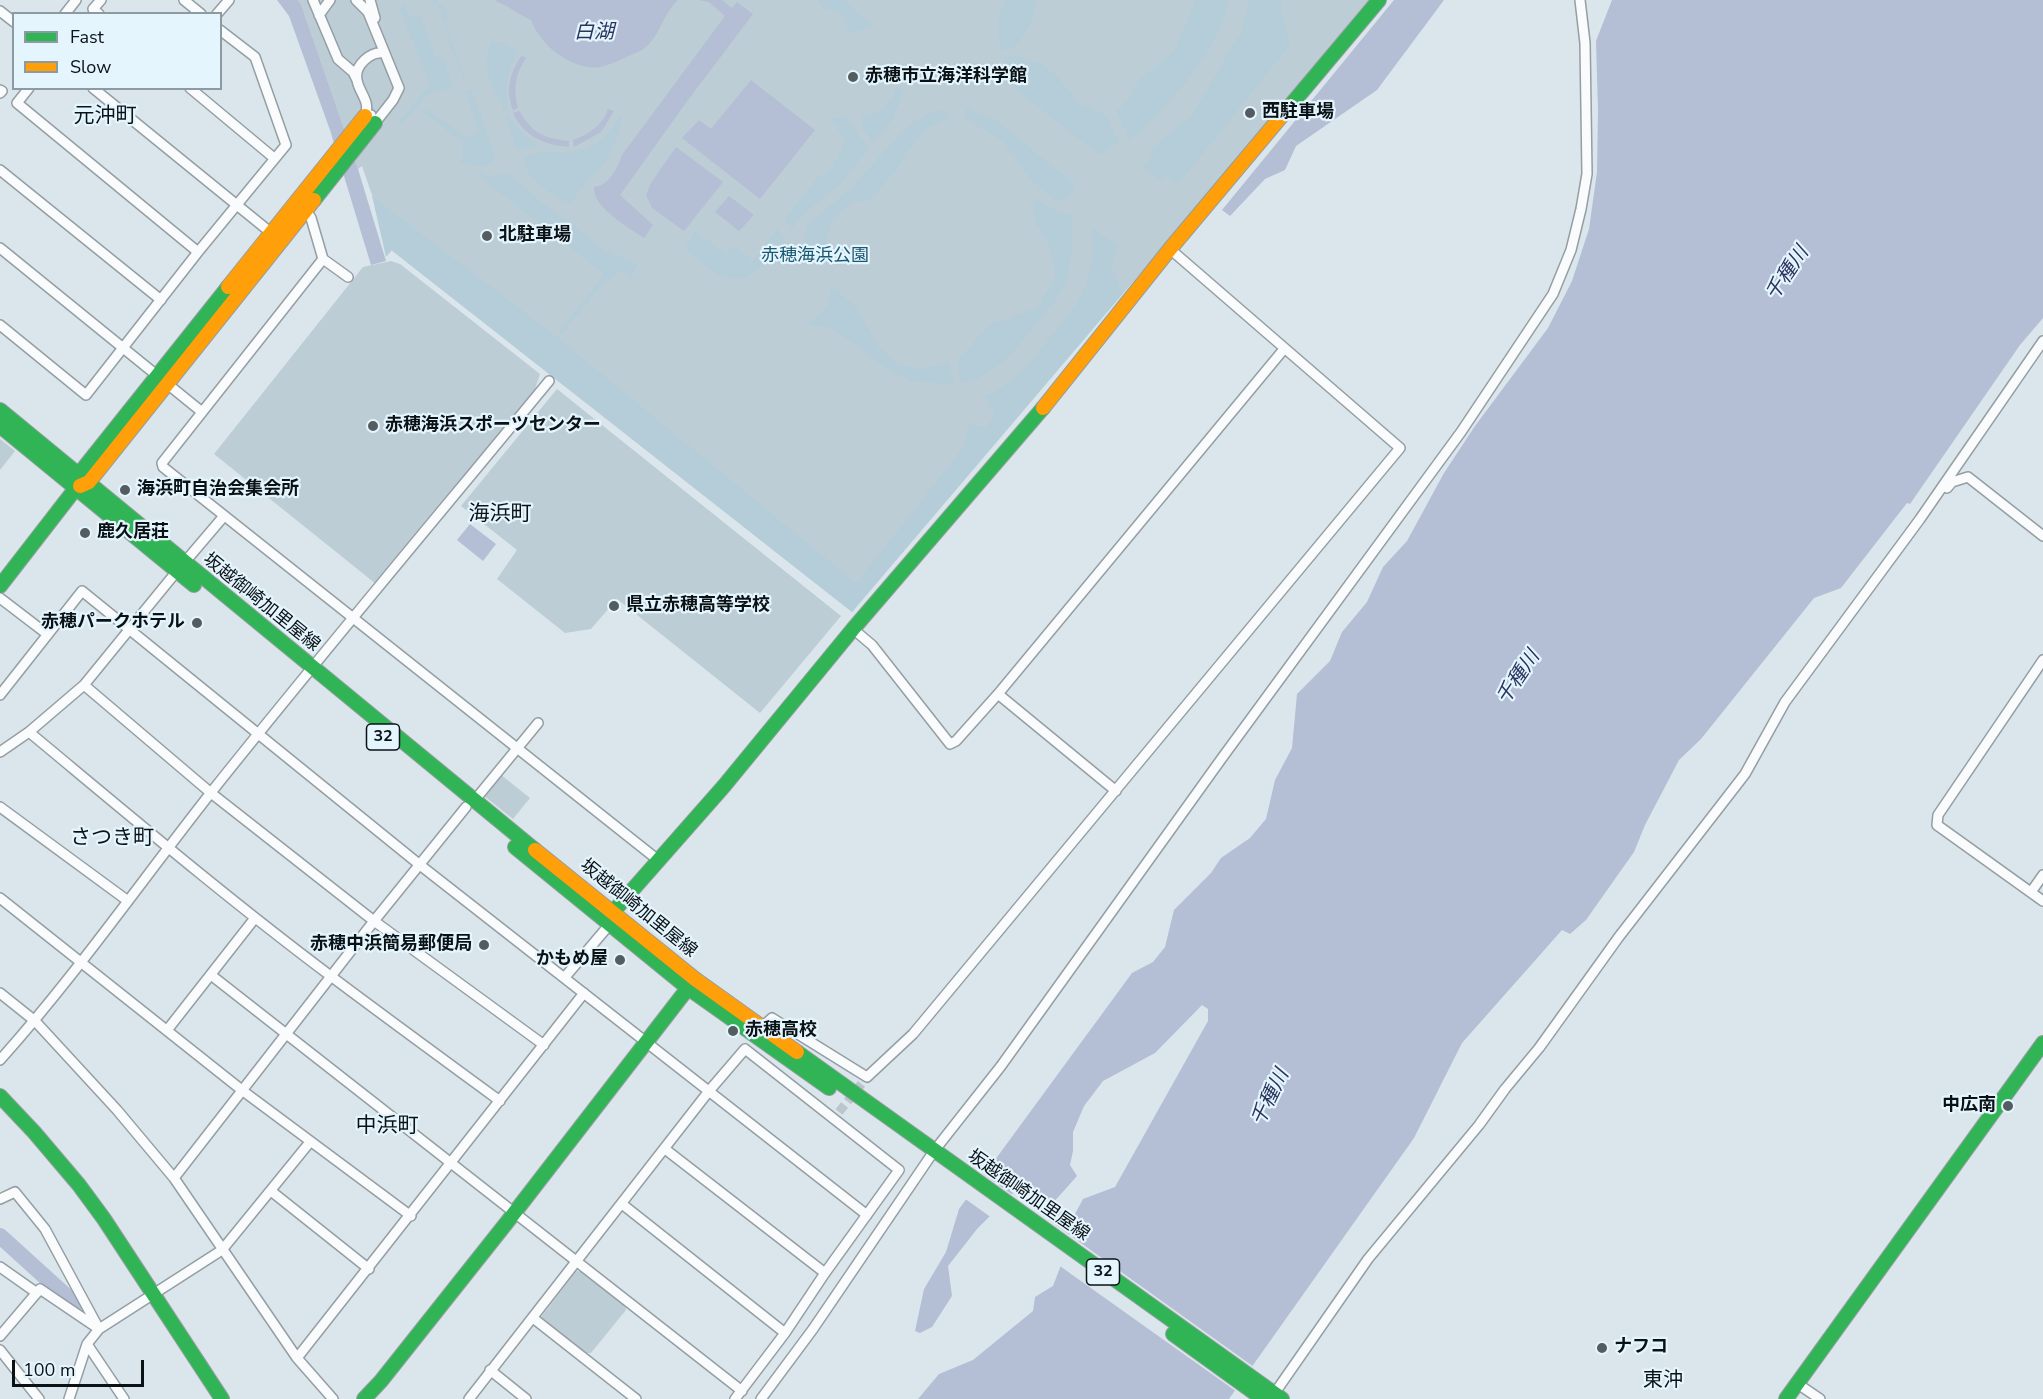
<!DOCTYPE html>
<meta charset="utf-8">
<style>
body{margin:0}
#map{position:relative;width:2043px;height:1399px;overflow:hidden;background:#dae6ec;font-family:"Nunito Sans",sans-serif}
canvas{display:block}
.legend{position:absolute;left:12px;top:12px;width:210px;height:78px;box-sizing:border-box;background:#e4f5fe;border:2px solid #8d9aa1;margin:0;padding:8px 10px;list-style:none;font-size:18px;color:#0b1216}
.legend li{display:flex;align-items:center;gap:12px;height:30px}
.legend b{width:30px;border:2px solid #8d9aa1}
.scale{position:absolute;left:12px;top:1360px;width:132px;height:27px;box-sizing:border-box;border:3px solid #0b1216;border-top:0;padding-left:8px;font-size:18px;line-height:21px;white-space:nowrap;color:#0b1216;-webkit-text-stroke:4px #e4f5fe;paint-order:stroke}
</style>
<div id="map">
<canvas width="2043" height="1399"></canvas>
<ul class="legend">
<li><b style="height:8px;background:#30b455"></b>Fast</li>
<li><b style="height:8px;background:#ff9f0a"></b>Slow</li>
</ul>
<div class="scale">100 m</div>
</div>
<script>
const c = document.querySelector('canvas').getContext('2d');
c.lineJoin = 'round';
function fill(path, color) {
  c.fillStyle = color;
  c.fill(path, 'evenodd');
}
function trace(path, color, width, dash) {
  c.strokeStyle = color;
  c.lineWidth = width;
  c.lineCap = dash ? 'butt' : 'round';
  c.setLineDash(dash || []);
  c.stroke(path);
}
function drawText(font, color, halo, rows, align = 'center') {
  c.font = font + ' "Nunito Sans","Noto Sans JP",sans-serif';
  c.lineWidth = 4.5;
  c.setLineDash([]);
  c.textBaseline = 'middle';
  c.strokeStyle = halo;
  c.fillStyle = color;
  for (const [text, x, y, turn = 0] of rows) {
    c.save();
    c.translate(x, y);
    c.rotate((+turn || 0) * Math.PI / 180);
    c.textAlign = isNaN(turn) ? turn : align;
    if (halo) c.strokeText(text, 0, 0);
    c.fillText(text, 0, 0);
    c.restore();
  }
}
const green = new Path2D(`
 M298 0H1373L852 612 391 250 362 166 358 169 301 4Z
 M391 261 400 264 540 374 532 398 376 584 214 454 363 267Z
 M557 389 841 616 760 713 617 599 591 629 565 633 497 579 517 550 461 506Z
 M0 439 15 451 0 470Z
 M500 774 530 798 513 819 483 795Z
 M576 1271 582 1272 625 1303 626 1310 591 1353H586L541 1320 542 1316Z`);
const forest = new Path2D(`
 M435 0 447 9 446 13 449 16 445 24 466 80 465 82 448 42 450 40 444 28 445 24 438 6 430 2Z
 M818 0H845L874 27 849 33 843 15 823 8Z
 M1006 0H1037L1030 26 1015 48 1002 51C996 34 996 16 1006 0Z
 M1195 0H1229C1218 55 1170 103 1130 141L1116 110 1122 107V104L1131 96 1139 79 1165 60 1176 48Z
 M1249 0H1283L1280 3 1290 45 1181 181 1175 183 1166 176 1160 180 1143 167 1153 155 1152 148 1192 115 1242 30Z
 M405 4 411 18 419 13 437 58 443 57 453 86 428 95 402 124 397 123 430 85 399 8Z
 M491 41 505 44 519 51C505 75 506 83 508 109L504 111 489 79 486 60Z
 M1017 56 1040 63 1056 75 1079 103 1106 115 1119 142 1099 155 1020 93 1006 73 1003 57Z
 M895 87 905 90C897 109 890 130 872 142L863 130 862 117C880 112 890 106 895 87Z
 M471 89 496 157 487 166 484 165 482 167 477 164 475 167 469 164 462 163 460 161 464 156 460 149 464 144 423 112 426 108 465 137 479 131 465 92Z
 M968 108 996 120 1076 185 1068 199 1056 201 1030 179 1003 141 966 119 964 112Z
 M948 110 947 119 930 127 908 150 900 165 872 199 851 203 834 220 827 233 823 265 808 263C801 250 803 237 809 223L852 187 907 126 930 112Z
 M619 116 623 117C619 134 613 152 602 166 591 180 580 186 572 203 563 205 534 182 528 173 526 169 525 163 524 158 532 152 542 152 552 152 585 153 603 147 619 116Z
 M845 116 869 148 842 183 808 211 792 228 784 219 818 177 832 168 845 143 831 118Z
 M509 117 524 135 538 145 518 151 505 118Z
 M480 171 492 178 496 175 511 174 539 200 607 251 636 263 638 266 630 278 620 270 610 281 607 279 562 334 559 332 604 274 481 178Z
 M372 196 556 336 856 583 962 449 969 423 984 428C1002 413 991 412 985 396 1016 383 1034 357 1055 331 1066 318 1077 305 1084 289 1092 271 1093 250 1092 230L1095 229 1119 247 1111 266 1123 293 852 612 392 250 386 257Z
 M1038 199 1050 208 1072 216V247L1068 278 1055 302 1008 358 977 379 961 383 957 362 989 324 1008 319 1039 306 1056 274 1049 246 1035 223 1032 202Z
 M777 229 786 238C773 254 757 281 732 279 717 278 696 258 685 249L695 231 726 253 734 246 753 260Z
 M835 288 856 307 879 347 896 362 921 369 949 362 954 385 910 381 886 368 838 333 824 327 807 324 827 308 831 290Z`);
const water = new Path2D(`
 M277 0H298L301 4 358 169 386 261 371 265 330 130 289 16Z
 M496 0H678C664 12 661 33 647 46 642 51 633 54 626 57 618 61 609 65 600 67 572 71 540 45 531 20 519 15 510 6 497 2Z
 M698 0H722L732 8 737 2 753 14 685 104 620 195 653 225 644 238C629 228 592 207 594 187 597 186 600 186 603 184 611 180 620 163 622 155L725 16 709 2Z
 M1394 0H1444L1377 90 1296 146 1285 170 1265 179 1230 216 1222 210Z
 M1612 0H2043V318L2020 345 1910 504 1907 503 1841 588 1814 598 1701 739 1679 760 1645 825 1634 852 1586 920 1570 934 1562 930 1462 1043 1414 1138 1229 1399H918L939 1374 973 1360 1033 1311 1035 1297 1053 1286 1061 1265 1043 1227 1056 1209 1074 1216 1083 1199 1115 1187 1208 1021V1009L1202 1005 1155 1053 1103 1081 1084 1106 1073 1132V1151L1070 1165 1077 1176 1052 1204 1016 1190 977 1229 948 1266 952 1296 932 1327 920 1333 915 1331 924 1289 946 1252 959 1209 1132 973 1153 962 1165 947 1174 910 1211 873 1221 858 1250 838 1266 819 1275 780 1292 748 1297 694 1330 661 1342 632 1367 602 1383 567 1407 541 1444 473 1475 426 1548 328 1572 281 1589 229 1597 172 1598 111 1596 41Z
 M522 55 526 58C515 74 513 89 518 108L513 110C505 90 510 72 522 55Z
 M751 80 815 130 760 199 682 138 699 120 711 129Z
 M608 109 614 111 601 132 574 147 573 140C588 135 603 125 608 109Z
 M519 111C534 134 542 138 569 141V147C545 145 524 137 513 113Z
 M676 147 723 182 684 231 652 208 646 195 651 183Z
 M729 196 754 215 739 231 715 212Z
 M470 524 496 544 483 561 457 540Z`);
const pier = new Path2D(`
 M982 1173 1014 1196 992 1218 964 1198Z
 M1046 1218 1254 1367 1237 1392 1057 1264 1040 1227Z`);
const river = new Path2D(`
 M0 1236 75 1304`);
const streetTunnel = new Path2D(`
 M839 1112 867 1077`);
const street = new Path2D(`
 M184 0 201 14
 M313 0 338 59 353 72 357 80
 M356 0 368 12 399 88 393 100 375 123
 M370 0 375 18
 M0 11 14 22
 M65 14 76 0
 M99 14 93 9 101 0
 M217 14 229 0
 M319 15 330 0
 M29 88 17 103 198 252
 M93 88 275 236
 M190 88 274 158
 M0 90 2 91 0 93
 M371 115 365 116C371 101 359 93 357 80 354 65 371 51 384 53
 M0 170 161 300
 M304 207 311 218 323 259 162 463 163 467 658 860
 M0 248 202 412
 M323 259 348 277
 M0 325 86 395 198 252 286 145 255 57 220 30
 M1947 488 1952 482 1968 477 2043 536
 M184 563 224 516
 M0 598 47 634
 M853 629 872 645 950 744 956 741 998 694 1284 349
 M2043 660 1938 815 1937 825 2043 901
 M84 685 211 793 374 921 544 1045
 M998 694 1116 791
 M0 695 82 591 420 865 867 1215
 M29 732C129 815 228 899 332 977 388 1019 444 1060 500 1101
 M0 752 29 732 84 685 177 571
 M474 801 538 723
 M0 807 128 901
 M2031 892 2043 875
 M0 898 243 1091 411 1216
 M211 975 742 1391
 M565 977 610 924
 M0 993 35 1021 117 1110 174 1178 297 1358 333 1399
 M762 1027 772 1018 867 1077 913 1034 1400 448 1170 249
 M168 1029 255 918
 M0 1060C76 975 142 880 213 790 323 652 437 517 549 381
 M665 1149 825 1273
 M174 1178 374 921 466 807
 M271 1191 369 1269
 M0 1199 15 1192 45 1229 99 1329 222 1250 310 1142
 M622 1204 785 1333
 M0 1267 37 1293
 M533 1318 636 1399
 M0 1336 40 1289 99 1329 87 1344 69 1399
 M87 1344 124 1399
 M0 1350 39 1399
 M297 1358 584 993
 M490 1370 526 1399
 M1798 1384 1820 1399
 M1272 1397 1368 1259 1479 1125 1505 1089 1539 1048 1618 938 1745 774 1785 702 1920 519 2043 341
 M469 1399 709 1091 745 1049 899 1170 825 1273 785 1333 735 1399
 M761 1399 813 1329 934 1151 1001 1066 1222 758 1461 432 1553 294 1571 250 1581 209 1587 174 1585 43 1580 0`);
const fast = new Path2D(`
 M1290 106 1379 0
 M314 200 375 123
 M0 410 535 850
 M0 426 194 585
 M0 586 76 488 79 474 228 287
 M515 847 688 988 829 1088
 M610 921 613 912 724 786 853 629 1043 408
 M797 1052 1282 1399
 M0 1096 34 1132 79 1185 104 1219 222 1399
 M1173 1334 1263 1399
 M364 1399 381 1381 508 1221 695 979
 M1786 1399 2043 1043`);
const slow = new Path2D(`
 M228 287 365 116
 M1043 408 1170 249 1290 106
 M80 486 89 482 314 200
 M535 850 695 979 797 1052`);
const markers = [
 [853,77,6,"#535c61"],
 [1250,113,6,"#535c61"],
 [487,236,6,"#535c61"],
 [373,426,6,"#535c61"],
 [125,490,6,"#535c61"],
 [85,533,6,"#535c61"],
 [614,606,6,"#535c61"],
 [197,623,6,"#535c61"],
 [484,945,6,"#535c61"],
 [620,960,6,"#535c61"],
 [733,1031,6,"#535c61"],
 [2008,1106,6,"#535c61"],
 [1602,1348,6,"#535c61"]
];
const shields = [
 [383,737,33],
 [1103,1272,33]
];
const shieldNames = [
 ["32",383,737],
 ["32",1103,1272]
];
const poiNames = [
 ["赤穂市立海洋科学館",865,77],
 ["西駐車場",1262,113],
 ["北駐車場",499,236],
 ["赤穂海浜スポーツセンター",385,426],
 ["海浜町自治会集会所",137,490],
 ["鹿久居荘",97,533],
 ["県立赤穂高等学校",626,606],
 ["赤穂パークホテル",185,623,"right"],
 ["赤穂中浜簡易郵便局",472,945,"right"],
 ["かもめ屋",608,960,"right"],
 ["赤穂高校",745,1031],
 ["中広南",1996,1106,"right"],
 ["ナフコ",1614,1348]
];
const parkNames = [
 ["赤穂海浜公園",815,257]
];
const streetNames = [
 ["坂越御崎加里屋線",261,603,39],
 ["坂越御崎加里屋線",638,909,39],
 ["坂越御崎加里屋線",1028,1196,35]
];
const waterNames = [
 ["白湖",594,33],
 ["千種川",1788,274,-56],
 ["千種川",1519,678,-56],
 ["千種川",1271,1098,-64]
];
const neighbourhoodNames = [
 ["東沖",1663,1381]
];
const quarterNames = [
 ["元沖町",105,117],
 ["海浜町",500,515],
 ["さつき町",112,839],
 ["中浜町",387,1127]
];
fill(green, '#bdcdd5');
fill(forest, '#b5cdd8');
fill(water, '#b4bed4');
fill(pier, '#dae6ec');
trace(river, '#b4bed4', 16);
trace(streetTunnel, '#bbc6cc', 9, [9, 4.5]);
trace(street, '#959ea2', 12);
trace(fast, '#959ea2', 16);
trace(slow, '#959ea2', 16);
trace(street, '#f9fbfc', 9);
trace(fast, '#30b455', 14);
trace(slow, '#ff9f0a', 14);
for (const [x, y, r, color] of markers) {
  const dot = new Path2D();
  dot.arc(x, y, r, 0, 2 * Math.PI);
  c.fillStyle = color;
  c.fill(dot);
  trace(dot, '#e4f5fe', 2);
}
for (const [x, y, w] of shields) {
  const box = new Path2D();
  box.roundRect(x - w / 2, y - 13, w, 26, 4.5);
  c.fillStyle = '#e4f5fe';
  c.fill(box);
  trace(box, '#0b1216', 1.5);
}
drawText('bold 16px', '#0b1216', null, shieldNames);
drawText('bold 18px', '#0b1216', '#e4f5fe', poiNames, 'left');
drawText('18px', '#1b5870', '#e4f5fe', parkNames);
drawText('18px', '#0b1216', '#e4f5fe', streetNames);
drawText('italic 20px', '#2a345d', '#e4f5fe', waterNames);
drawText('20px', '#0b1216', '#e4f5fe', neighbourhoodNames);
drawText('21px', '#0b1216', '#e4f5fe', quarterNames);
</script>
